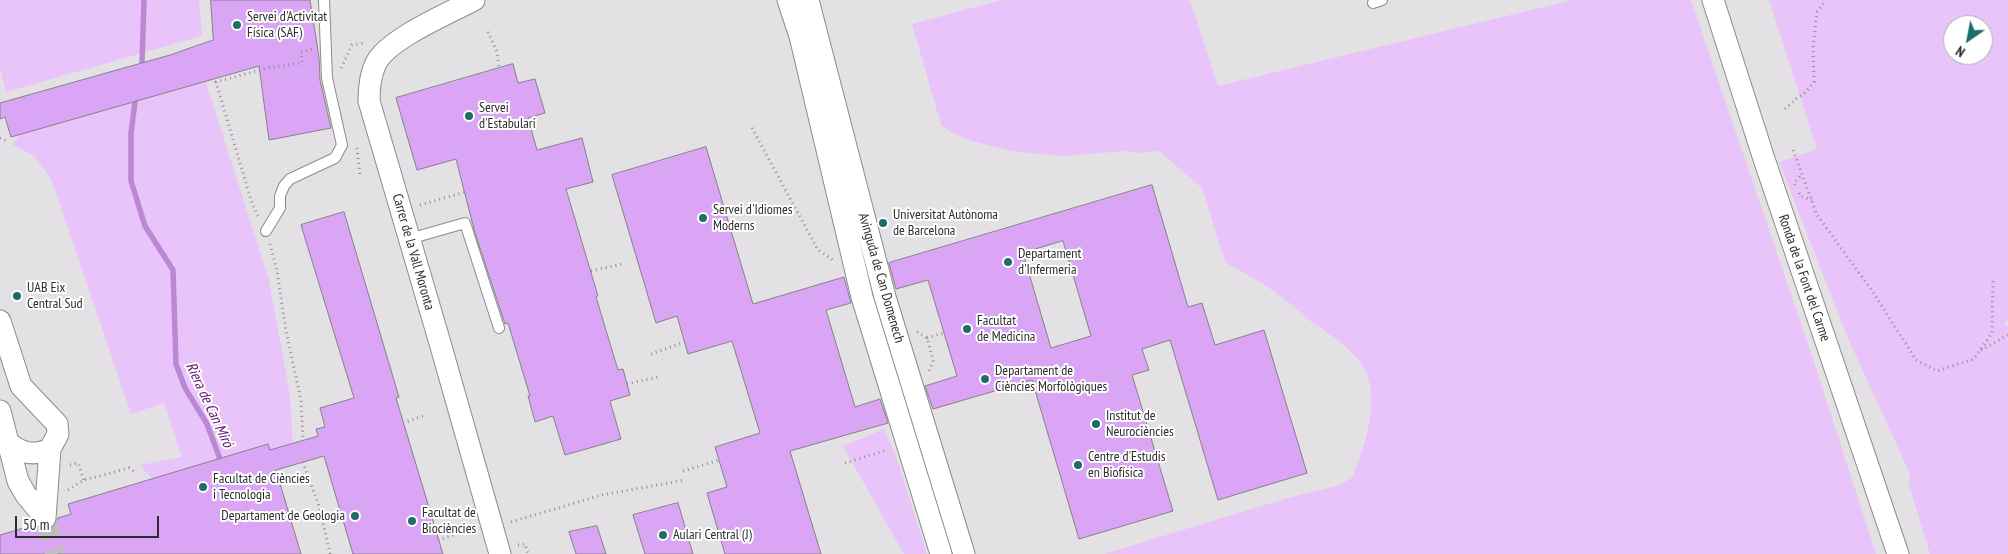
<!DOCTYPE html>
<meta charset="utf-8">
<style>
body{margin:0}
#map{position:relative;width:2008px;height:554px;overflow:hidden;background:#e3e1e4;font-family:"PT Sans Narrow",sans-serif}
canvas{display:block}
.north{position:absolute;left:1943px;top:15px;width:50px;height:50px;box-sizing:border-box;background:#fff;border:1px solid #ababab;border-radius:50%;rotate:213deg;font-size:14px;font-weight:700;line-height:20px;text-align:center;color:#2e2d2e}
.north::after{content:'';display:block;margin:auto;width:18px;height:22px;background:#206c68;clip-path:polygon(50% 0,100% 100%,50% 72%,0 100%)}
.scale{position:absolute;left:15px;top:516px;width:144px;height:22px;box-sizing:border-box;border:2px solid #2e2d2e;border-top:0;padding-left:6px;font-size:15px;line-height:18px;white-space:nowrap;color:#2e2d2e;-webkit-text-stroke:4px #fff;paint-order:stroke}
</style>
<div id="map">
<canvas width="2008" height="554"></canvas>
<div class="north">N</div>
<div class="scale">50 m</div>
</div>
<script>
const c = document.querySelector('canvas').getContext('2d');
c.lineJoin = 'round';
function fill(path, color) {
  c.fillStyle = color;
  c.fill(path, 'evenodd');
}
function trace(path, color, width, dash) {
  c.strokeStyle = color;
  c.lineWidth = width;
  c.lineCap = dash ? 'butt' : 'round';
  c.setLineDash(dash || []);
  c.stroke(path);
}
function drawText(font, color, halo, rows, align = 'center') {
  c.font = font + ' "PT Sans Narrow",sans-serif';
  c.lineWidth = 4;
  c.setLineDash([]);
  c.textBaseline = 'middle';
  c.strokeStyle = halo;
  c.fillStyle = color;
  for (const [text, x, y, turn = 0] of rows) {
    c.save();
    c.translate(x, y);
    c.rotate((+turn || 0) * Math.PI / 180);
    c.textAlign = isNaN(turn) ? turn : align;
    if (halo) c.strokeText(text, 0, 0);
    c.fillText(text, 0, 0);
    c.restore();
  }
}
const green = new Path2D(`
 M0 0H199L202 36 6 92 0 68Z
 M1002 0H1190L1218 86 1572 0H1691L1813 359 1876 554H1104L1291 497 1337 486 1352 478C1364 448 1378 409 1368 378 1362 354 1328 333 1309 320 1300 313 1292 304 1283 298 1265 284 1244 273 1225 262L1202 188 1159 151 1138 153 1126 151 1062 156 1011 151 975 142 952 133 941 125 912 24Z
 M1769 0H2008V318L2005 324 2008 327V554H1930L1909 485 1910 474 1847 336 1779 162 1817 149ZM1953 25H1983V55H1953Z
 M204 76 269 280 290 395 293 450 156 483 140 465 182 457 164 403 131 414 52 181 34 156 13 145 23 128Z
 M884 429 897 459 927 554H904L843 446Z`);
const stream = new Path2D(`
 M142 63 144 0
 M135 102 131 133V181L145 226 173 270 176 364 185 388 207 424 220 459`);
const building = new Path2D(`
 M211 0H310L319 57 320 80 331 128 269 140 259 66 11 137 5 117 0 119V103L170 55 213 40Z
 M513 64 518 83 535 79 545 113 528 118 537 150 582 138 593 182 566 189 598 296 596 297 618 370 623 369 630 395 610 401 621 439 565 455 553 416 535 422 528 396H530L508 323 505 324 475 233 456 159 417 170 396 98Z
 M706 147 753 304 844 277 851 303 826 310 855 407 880 399 888 423 790 451 821 554H725L707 493 727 487 715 447 760 433 732 341 688 354 677 316 656 323 612 175Z
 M1152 185 1188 307 1202 303 1215 345 1264 330 1307 473 1218 500 1170 340 1142 349 1149 370 1132 375 1173 511 1079 539 1032 380 933 409 925 386 957 376 928 280 896 289 889 263ZM1063 241 1091 336 1051 348 1023 253Z
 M344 212 399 397 396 398 443 554H353L324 456 276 470 301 554H0V535L34 525 41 530 50 529 55 525 58 518 71 514 68 504 268 444 270 450 318 436 316 429 325 427 320 408 354 398 301 225Z
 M678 503 693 554H645L633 515Z
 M597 526 606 554H576L569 532Z`);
const streetTunnel = new Path2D(`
 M45 518 56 554`);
const path = new Path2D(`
 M488 32 497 52 499 68
 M341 68 352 45 365 43
 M1785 109 1798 97 1804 94 1814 82 1813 48 1817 12 1826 0
 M752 128 818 250 833 260
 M0 138 9 142
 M357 148 360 175
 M1793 150 1817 215 1873 292 1916 360 1937 371 1974 359 1992 333 1993 279
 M1795 185 1794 183 1802 174
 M1799 193 1800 196 1812 200
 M420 205 465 192
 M258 216 252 203 216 82 267 68 302 63 301 52 312 49
 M270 244 277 271 286 331 301 400 303 440
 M591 271 622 264
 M917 332 927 338 933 361 929 371
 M927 338 944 333
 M1981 350 2008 335
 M651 354 685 342
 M627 384 658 377
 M403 423 426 415
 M303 462 320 509 330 554
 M845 463 887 450
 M70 465 78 463 84 480
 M683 471 719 460
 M68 490 84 480 129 468 136 473
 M511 522 602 495 685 480
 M438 540 460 533
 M518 545 525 544 528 554`);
const lane = new Path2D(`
 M1373 3 1382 0
 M266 231 280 208V196L284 186 290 179 335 158 342 145 327 78 324 0
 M409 239 465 223 499 328`);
const street = new Path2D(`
 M474 0C449 13 388 39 376 63 370 75 369 87 369 101L440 343 500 554
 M788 0 800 36 862 297 941 554
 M808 0 885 297 964 554
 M1713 0 1764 159 1898 554
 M0 321 21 386 57 424 58 434 50 449 45 518
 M0 411 18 481 26 495 45 518
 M9 443C22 454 34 456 50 449`);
const markers = [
 [237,25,5,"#206c68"],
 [469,116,5,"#206c68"],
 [703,218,5,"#206c68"],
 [883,223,5,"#206c68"],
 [1008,262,5,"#206c68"],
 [17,296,5,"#206c68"],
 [967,329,5,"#206c68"],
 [985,379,5,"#206c68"],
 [1096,424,5,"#206c68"],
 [1078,465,5,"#206c68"],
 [203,487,5,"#206c68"],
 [355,516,5,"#206c68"],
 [412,521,5,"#206c68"],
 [663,535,5,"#206c68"]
];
const poiNames = [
 ["Servei d'Activitat",247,17],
 ["Física (SAF)",247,33],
 ["Servei",479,108],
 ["d'Estabulari",479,124],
 ["Servei d'Idiomes",713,210],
 ["Moderns",713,226],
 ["Universitat Autònoma",893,215],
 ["de Barcelona",893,231],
 ["Departament",1018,254],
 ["d'Infermeria",1018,270],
 ["UAB Eix",27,288],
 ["Central Sud",27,304],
 ["Facultat",977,321],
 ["de Medicina",977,337],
 ["Departament de",995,371],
 ["Ciències Morfològiques",995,387],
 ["Institut de",1106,416],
 ["Neurociències",1106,432],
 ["Centre d'Estudis",1088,457],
 ["en Biofísica",1088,473],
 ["Facultat de Ciències",213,479],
 ["i Tecnologia",213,495],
 ["Facultat de",422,513],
 ["Biociències",422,529],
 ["Departament de Geologia",345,516,"right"],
 ["Aulari Central (J)",673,535]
];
const streetNames = [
 ["Carrer de la Vall Moronta",413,252,74],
 ["Avinguda de Can Domenech",881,278,74],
 ["Ronda de la Font del Carme",1804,278,71]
];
const waterNames = [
 ["Riera de Can Miró",209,405,65]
];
fill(green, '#e9c4fa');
trace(stream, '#bc88d4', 5.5);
fill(building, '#daa5f4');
trace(building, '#848285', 1);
trace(streetTunnel, '#bfbdc0', 21, [21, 11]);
trace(lane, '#8d8b8e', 12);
trace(street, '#8d8b8e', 23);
trace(path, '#918f91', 3, [1, 4]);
trace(lane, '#fff', 10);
trace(street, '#fff', 21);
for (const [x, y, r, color] of markers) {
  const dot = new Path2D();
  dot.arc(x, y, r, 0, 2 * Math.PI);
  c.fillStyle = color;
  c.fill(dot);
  trace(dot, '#fff', 2);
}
drawText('14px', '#2e2d2e', '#fff', poiNames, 'left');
drawText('14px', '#2e2d2e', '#fff', streetNames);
drawText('italic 15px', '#5a1773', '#fff', waterNames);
</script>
